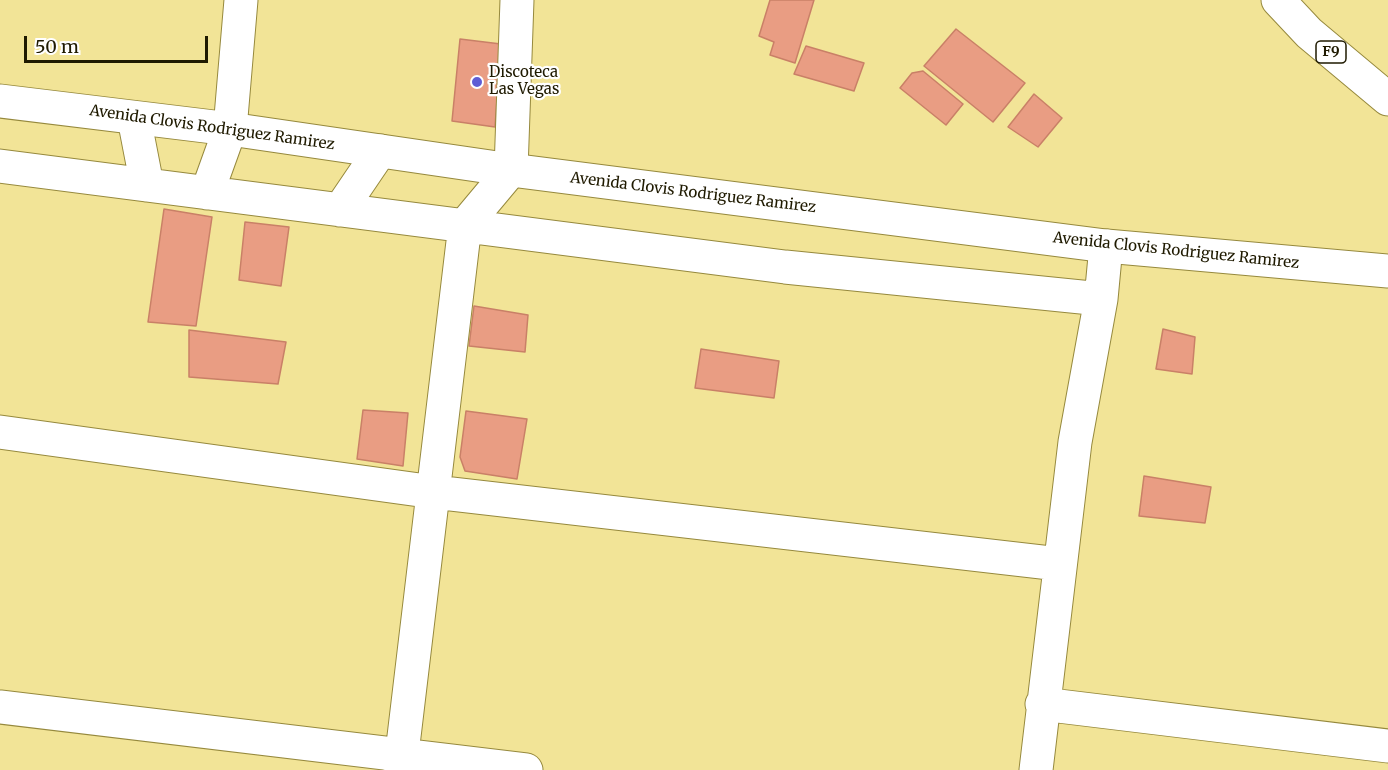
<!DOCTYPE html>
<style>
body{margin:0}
#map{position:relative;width:1388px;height:770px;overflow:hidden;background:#f2e497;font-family:Merriweather,serif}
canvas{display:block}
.scale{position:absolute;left:24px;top:36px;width:184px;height:27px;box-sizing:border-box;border:3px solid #1f1a00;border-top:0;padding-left:8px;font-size:18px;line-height:21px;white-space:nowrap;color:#1f1a00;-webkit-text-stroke:4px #fff;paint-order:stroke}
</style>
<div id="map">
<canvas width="1388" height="770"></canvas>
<div class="scale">50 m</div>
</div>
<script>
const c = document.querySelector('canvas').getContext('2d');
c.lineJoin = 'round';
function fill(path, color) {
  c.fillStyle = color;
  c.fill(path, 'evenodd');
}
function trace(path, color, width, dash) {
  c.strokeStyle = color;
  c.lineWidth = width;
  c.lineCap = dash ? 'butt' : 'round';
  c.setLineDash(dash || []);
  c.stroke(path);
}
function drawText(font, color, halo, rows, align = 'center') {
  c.font = font + ' Merriweather,serif';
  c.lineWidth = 4.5;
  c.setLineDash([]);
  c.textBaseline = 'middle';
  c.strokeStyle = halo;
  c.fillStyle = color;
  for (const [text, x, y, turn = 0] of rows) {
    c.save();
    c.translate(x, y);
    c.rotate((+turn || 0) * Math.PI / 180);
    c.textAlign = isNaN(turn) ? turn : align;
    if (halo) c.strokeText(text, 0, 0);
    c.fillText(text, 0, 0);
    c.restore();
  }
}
const building = new Path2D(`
 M770 0H814L795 63 770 55 774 42 759 36Z
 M956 29 1025 83 993 122 924 66Z
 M460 39 501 44 495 127 452 121Z
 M806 46 864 63 854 91 794 74Z
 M923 71 963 104 946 125 900 88 912 73Z
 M1034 94 1062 118 1038 147 1008 127Z
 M164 209 212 217 196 326 148 322Z
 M245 222 289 227 281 286 239 280Z
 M474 306 528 315 525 352 469 346Z
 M1163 329 1195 337 1192 374 1156 369Z
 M189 330 286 342 278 384 189 377Z
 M701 349 779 361 774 398 695 388Z
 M363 410 408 413 403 466 357 459Z
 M466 411 527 419 517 479 465 471 460 457Z
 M1144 476 1211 487 1205 523 1139 516Z`);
const minor = new Path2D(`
 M134 118 147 185
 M0 166 785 267 1101 299
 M207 193 230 129 241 0
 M340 210 380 151
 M0 432 434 492 1059 564
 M1042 704 1388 746
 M0 707 526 770
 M400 770 465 225 511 170 517 0
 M1036 770 1075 442 1101 299 1106 246`);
const major = new Path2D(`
 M0 101 230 129 511 170 1106 246 1388 271`);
const highway = new Path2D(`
 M1278 0 1309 33 1388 99`);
const markers = [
 [477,82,6,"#5f5dd5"]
];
const shields = [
 [1331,52,30]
];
const shieldNames = [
 ["F9",1331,52]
];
const poiNames = [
 ["Discoteca",489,73],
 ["Las Vegas",489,90]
];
const streetNames = [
 ["Avenida Clovis Rodriguez Ramirez",212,128,8],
 ["Avenida Clovis Rodriguez Ramirez",693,193,7],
 ["Avenida Clovis Rodriguez Ramirez",1176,251,6]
];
fill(building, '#e99d83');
trace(building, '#c98067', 1.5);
trace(minor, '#96893d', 35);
trace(major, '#96893d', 35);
trace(highway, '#96893d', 35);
trace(minor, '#fff', 33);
trace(major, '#fff', 33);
trace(highway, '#fff', 33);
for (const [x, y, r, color] of markers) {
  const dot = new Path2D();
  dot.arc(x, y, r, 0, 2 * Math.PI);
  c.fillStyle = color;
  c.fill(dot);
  trace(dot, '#fff', 2);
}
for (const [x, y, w] of shields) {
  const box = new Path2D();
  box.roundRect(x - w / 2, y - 11, w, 22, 4.5);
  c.fillStyle = '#fff';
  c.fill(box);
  trace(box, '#1f1a00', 1.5);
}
drawText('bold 14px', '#1f1a00', null, shieldNames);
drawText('15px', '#1f1a00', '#fff', poiNames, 'left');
drawText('15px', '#1f1a00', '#fff', streetNames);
</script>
